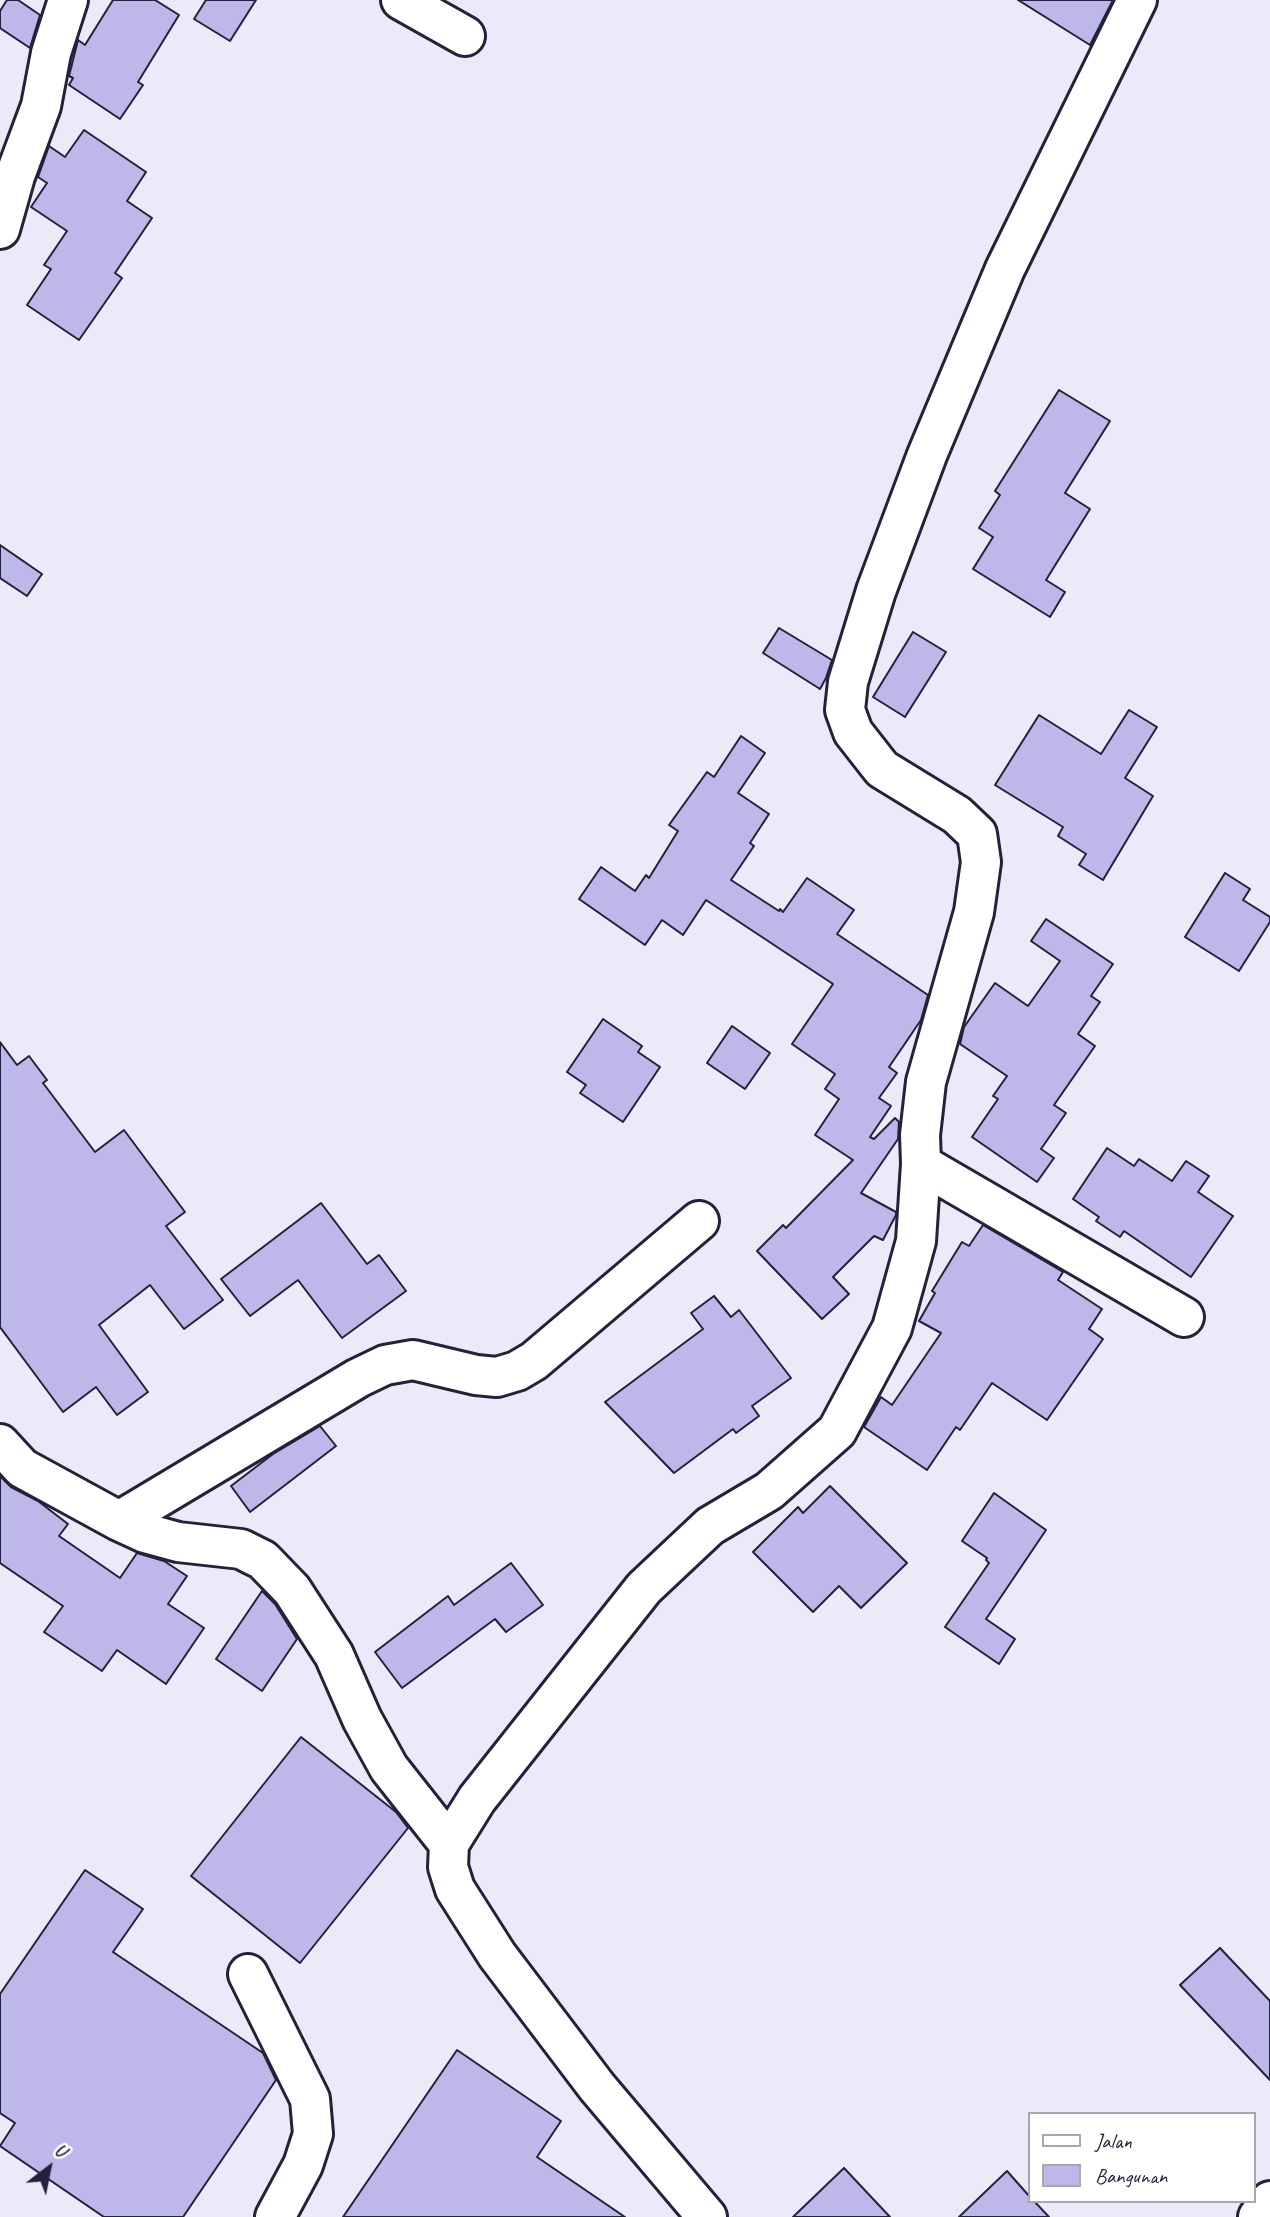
<!DOCTYPE html>
<html>
<head>
<meta charset="utf-8">
<style>
  body { margin:0 }
  #map { position:relative; width:1270px; height:2217px; overflow:hidden; background:#ece9f8; font-family:Caveat,sans-serif }
  canvas { display:block }
  .legend { position:absolute; left:1028px; top:2112px; width:228px; height:91px; box-sizing:border-box; background:#fff; border:2px solid #a7a7b1; margin:0; padding:9px 12px; list-style:none; font-size:21px; color:#22223b }
  .legend li { display:flex; align-items:center; gap:14px; height:35px }
  .legend b { width:35px; border:2px solid #a7a7b1 }
  .north { position:absolute; left:14px; top:2133px; width:70px; height:70px; -webkit-text-stroke:5px #fff; paint-order:stroke; rotate:32deg; font-size:19px; font-weight:700; line-height:28px; text-align:center; color:#22223b }
  .north::after { content:''; display:block; margin:auto; width:24px; height:32px; background:#22223b; clip-path:polygon(50% 0,100% 100%,50% 72%,0 100%) }
</style>
</head>
<body>
<div id="map">
<canvas width="1270" height="2217"></canvas>
<ul class="legend">
<li><b style="height:9px;background:#fff"></b>Jalan</li>
<li><b style="height:19px;background:#beb7e9"></b>Bangunan</li>
</ul>
<div class="north">U</div>
</div>
<script>
const c = document.querySelector('canvas').getContext('2d');
c.lineJoin = 'round';
function fill(path, color) {
  c.fillStyle = color;
  c.fill(path, 'evenodd');
}
function poly(rows) {
  const path = new Path2D();
  for (const r of rows) {
    path.moveTo(r[0], r[1]);
    for (let i = 2; i < r.length; i += 2) path.lineTo(r[i], r[i + 1]);
  }
  return path;
}
function trace(path, color, width, dash) {
  c.strokeStyle = color;
  c.lineWidth = width;
  c.lineCap = dash ? 'butt' : 'round';
  c.setLineDash(dash || []);
  c.stroke(path);
}
const building = poly([
  [7,0,18,0,40,15,30,48,0,28,0,11,7,0],
  [113,0,155,0,179,15,138,82,143,85,120,119,69,85,73,78,69,76,78,40,85,45,113,0],
  [206,0,256,0,230,41,194,19,206,0],
  [1018,0,1113,0,1090,45,1018,0],
  [84,130,146,172,127,201,152,218,115,273,122,278,79,340,27,305,51,269,44,265,67,231,31,207,47,183,38,177,49,146,65,157,84,130],
  [1059,390,1110,421,1065,493,1090,509,1046,580,1065,592,1050,617,973,569,993,537,979,528,1000,495,995,491,1059,390],
  [0,545,42,574,27,596,0,578,0,545],
  [779,628,832,660,826,678,820,689,763,653,779,628],
  [913,632,946,652,905,717,873,697,913,632],
  [1129,710,1157,727,1125,778,1153,796,1103,880,1079,865,1086,854,1058,836,1063,827,995,785,1039,715,1101,754,1129,710],
  [741,736,765,753,738,793,769,814,750,843,754,846,731,880,779,911,780,909,783,912,807,878,854,910,837,934,928,995,921,1020,889,1067,897,1073,879,1098,891,1106,870,1137,874,1139,895,1118,899,1122,898,1139,861,1193,896,1212,896,1215,883,1240,874,1236,833,1277,849,1294,822,1319,757,1251,783,1225,786,1228,853,1160,815,1135,839,1099,825,1089,835,1074,792,1044,833,984,706,900,683,935,662,920,645,945,579,899,601,867,635,891,646,875,649,878,678,831,669,825,707,772,714,777,741,736],
  [1225,873,1250,889,1243,900,1270,917,1270,922,1239,971,1185,937,1225,873],
  [1046,919,1113,964,1091,996,1100,1002,1078,1034,1095,1046,1054,1105,1066,1113,1041,1149,1054,1158,1037,1182,972,1137,998,1099,993,1096,1007,1076,960,1044,964,1027,995,983,1028,1006,1060,961,1031,941,1046,919],
  [603,1019,642,1046,638,1052,660,1067,623,1122,580,1093,586,1085,567,1072,603,1019],
  [732,1026,770,1053,745,1089,707,1063,732,1026],
  [0,1042,17,1065,29,1056,47,1080,43,1083,95,1152,124,1130,185,1212,166,1226,223,1300,184,1329,150,1285,99,1325,148,1392,117,1415,96,1387,63,1412,0,1327,0,1042],
  [1107,1148,1134,1166,1139,1159,1172,1181,1186,1161,1209,1176,1198,1192,1233,1216,1191,1277,1124,1231,1120,1237,1096,1221,1099,1217,1073,1199,1107,1148],
  [321,1203,367,1264,379,1255,406,1291,342,1338,298,1280,250,1316,221,1279,321,1203],
  [983,1225,1063,1272,1058,1280,1102,1309,1089,1329,1103,1339,1047,1420,992,1383,960,1430,956,1427,927,1470,864,1427,881,1397,892,1405,941,1333,919,1321,935,1293,932,1291,962,1242,969,1246,983,1225],
  [714,1296,731,1317,739,1310,791,1378,752,1406,759,1416,736,1433,733,1429,674,1473,605,1402,703,1329,691,1313,714,1296],
  [320,1426,336,1446,250,1512,231,1486,273,1454,320,1426],
  [0,1476,11,1487,38,1501,68,1524,59,1536,120,1578,137,1553,164,1561,187,1576,168,1604,204,1628,166,1684,117,1650,102,1671,44,1632,63,1606,0,1563,0,1476],
  [830,1486,907,1563,861,1608,839,1586,813,1612,753,1552,798,1507,803,1513,830,1486],
  [994,1493,1046,1530,986,1619,1015,1639,999,1664,945,1627,989,1563,986,1560,987,1558,962,1541,994,1493],
  [511,1563,543,1605,506,1632,495,1619,402,1688,375,1652,448,1596,454,1605,511,1563],
  [262,1591,275,1604,297,1639,262,1691,216,1659,262,1591],
  [301,1737,396,1812,408,1828,300,1963,191,1876,301,1737],
  [85,1870,143,1909,113,1952,263,2053,276,2080,183,2217,104,2217,0,2146,15,2123,0,2113,0,1994,85,1870],
  [1220,1948,1270,2001,1270,2080,1180,1985,1220,1948],
  [457,2050,561,2121,537,2157,625,2217,343,2217,457,2050],
  [844,2168,890,2217,793,2217,844,2168],
  [1007,2171,1030,2197,1030,2201,1034,2201,1049,2217,959,2217,1007,2171]
]);
fill(building, '#beb7e9');
trace(building, '#22223b', 2);
const minor = poly([
  [401,0,465,36],
  [0,229,15,176,41,106,51,53,68,0],
  [921,1164,1184,1317],
  [0,1444,22,1468,119,1521,145,1533,178,1542,241,1549,263,1560,292,1590,334,1655,362,1719,389,1768,449,1844],
  [119,1521,358,1378,385,1365,413,1360,476,1375,497,1377,517,1371,534,1361,699,1221],
  [248,1974,310,2099,313,2134,303,2165,275,2217],
  [707,2217,597,2087,497,1955,455,1889,448,1867,449,1844,477,1799,644,1588,710,1526,769,1491,837,1431,892,1328,916,1241,921,1164,920,1135,926,1082,974,912,981,862,977,834,957,815,882,769,853,732,845,710,848,682,876,591,927,455,1005,269,1137,0],
  [1258,2217,1270,2201]
]);
trace(minor, '#22223b', 44);
trace(minor, '#fff', 38);
</script>
</body>
</html>
